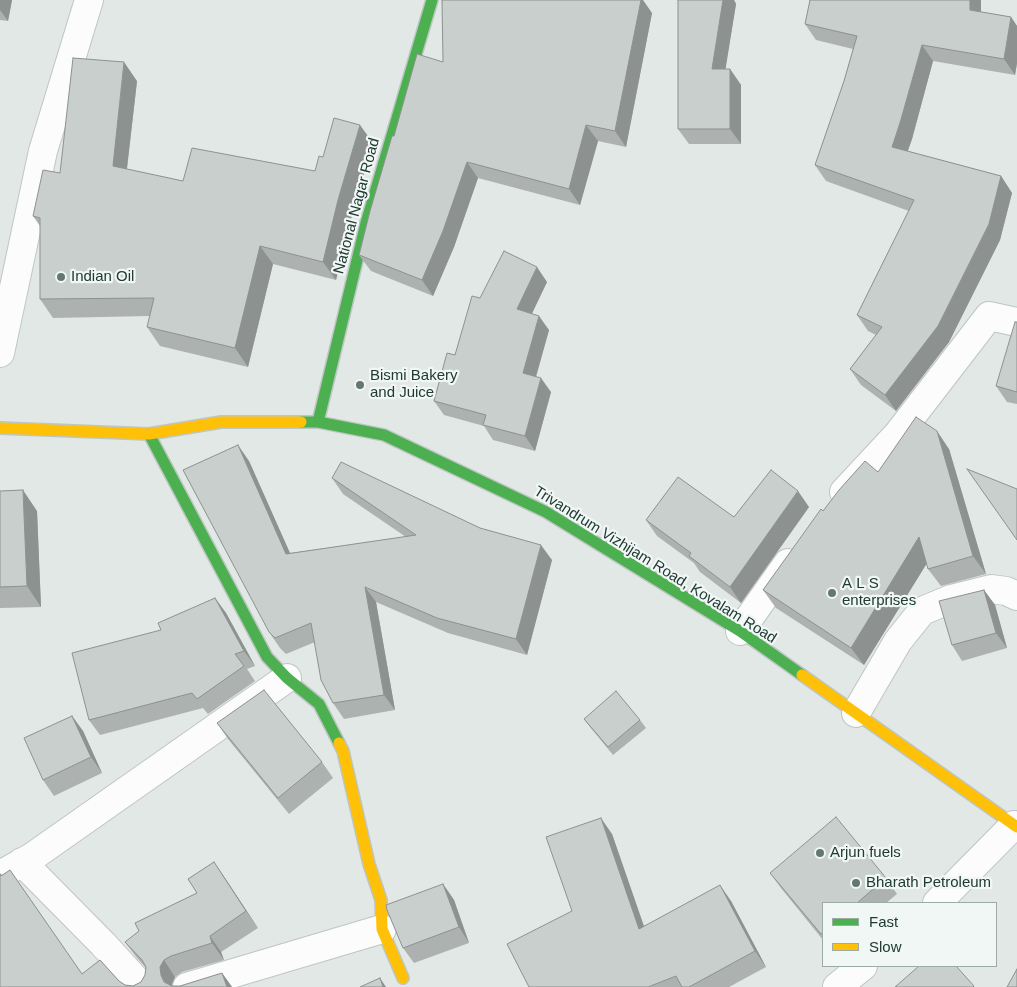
<!DOCTYPE html>
<html>
<head>
<meta charset="utf-8">
<style>
  body { margin:0 }
  #map { position:relative; width:1017px; height:987px; overflow:hidden; background:#e2e8e5; font-family:Helvetica,sans-serif }
  canvas { display:block }
  .legend { position:absolute; left:822px; top:902px; width:175px; height:65px; box-sizing:border-box; background:#f0f7f4; border:1px solid #9daba7; margin:0; padding:6px 9px; list-style:none; font-size:15px; color:#213a34 }
  .legend li { display:flex; align-items:center; gap:10px; height:25px }
  .legend b { width:25px; border:1px solid #9daba7 }
</style>
</head>
<body>
<div id="map">
<canvas width="1017" height="987"></canvas>
<ul class="legend">
<li><b style="height:6px;background:#4caf50"></b>Fast</li>
<li><b style="height:6px;background:#ffc107"></b>Slow</li>
</ul>
</div>
<script>
const c = document.querySelector('canvas').getContext('2d');
c.lineJoin = 'round';
function poly(rows) {
  const path = new Path2D();
  for (const r of rows) {
    path.moveTo(r[0], r[1]);
    for (let i = 2; i < r.length; i += 2) path.lineTo(r[i], r[i + 1]);
  }
  return path;
}
function trace(path, color, width, dash) {
  c.strokeStyle = color;
  c.lineWidth = width;
  c.lineCap = dash ? 'butt' : 'round';
  c.setLineDash(dash || []);
  c.stroke(path);
}
function fill(path, color) {
  c.fillStyle = color;
  c.fill(path, 'evenodd');
}
function write(font, color, halo, rows, align = 'center') {
  c.font = font + ' Helvetica,sans-serif';
  c.lineWidth = 4.5;
  c.setLineDash([]);
  c.textBaseline = 'middle';
  c.strokeStyle = halo;
  c.fillStyle = color;
  for (const [text, x, y, turn = 0] of rows) {
    c.save();
    c.translate(x, y);
    c.rotate((+turn || 0) * Math.PI / 180);
    c.textAlign = isNaN(turn) ? turn : align;
    if (halo) c.strokeText(text, 0, 0);
    c.fillText(text, 0, 0);
    c.restore();
  }
}
const street = poly([
  [0,353,43,151,89,0],
  [844,492,898,434,989,316,1017,322],
  [740,631,788,563],
  [856,713,898,641,922,611,951,599,991,589,1006,591,1017,596],
  [22,862,103,944,142,987],
  [0,875,32,857,287,678],
  [937,903,1014,825],
  [187,987,382,929],
  [837,987,863,966]
]);
const fast = poly([
  [301,422,318,422,384,435,546,512,740,631,802,675],
  [318,422,366,223,432,0],
  [149,434,267,657,287,678,319,704,339,743]
]);
const slow = poly([
  [0,428,149,434,221,422,301,422],
  [802,675,1017,827],
  [339,743,343,751,369,864,381,900,382,929,403,978]
]);
trace(street, '#bfc5c2', 30);
trace(fast, '#bec6c3', 14);
trace(slow, '#bec6c3', 14);
trace(street, '#fbfcfb', 28);
trace(fast, '#4caf50', 11);
trace(slow, '#ffc107', 11);
fill(poly([
  [0,0,12,0,8,21,0,20],
  [678,0,734,0,736,4,725,69,730,69,741,85,741,144,689,144,678,129],
  [810,0,981,0,981,12,1011,17,1017,26,1017,63,1015,75,933,61,912,139,908,151,1001,176,1012,193,1000,240,949,342,896,411,861,385,850,369,876,335,868,331,857,315,909,211,826,181,815,165,844,81,853,49,816,40,805,24],
  [652,13,626,147,598,141,580,205,478,178,454,247,433,296,371,271,359,255,394,136,443,62],
  [137,81,127,169,183,181,315,171,323,157,373,143,351,219,336,280,273,264,248,367,160,346,147,327,150,316,53,318,40,299,40,226,33,216],
  [547,282,532,313,549,330,536,377,551,392,535,451,493,440,484,426,444,415,434,401,480,298],
  [1017,322,1017,404,1007,402,996,386],
  [949,449,986,574,941,586,928,569,927,563,864,665,776,608,763,590,823,511,878,472],
  [249,461,290,553,406,537,343,494,332,478,480,528,552,560,527,655,448,633,376,602,395,710,344,719,333,703,315,642,286,654,280,648,269,632],
  [0,491,37,511,41,607,0,608],
  [809,507,741,603,700,572,694,563,657,536,646,520,734,517],
  [984,590,995,605,1007,648,962,661,952,645],
  [215,598,226,613,255,666,247,669,255,681,208,714,203,708,100,735,89,720,161,630],
  [72,716,83,731,102,773,54,796,43,780],
  [584,719,640,720,646,728,613,755,590,727],
  [217,723,322,762,333,778,289,814,228,739],
  [612,834,644,926,731,901,766,967,729,987,529,987,572,911],
  [214,862,258,928,221,952,224,960,182,972,175,977,172,984,172,986,180,986,222,973,232,987,0,987,0,873,2,875,10,870,82,974,100,960,119,981,125,985,133,986,141,982,145,975,146,968,137,958,125,942,139,931,135,923,197,893,188,879],
  [770,873,886,878,897,894,886,903,823,903,823,940,781,888],
  [443,884,454,900,469,943,414,963,403,948]
]), '#adb2b0');
fill(poly([
  [0,0,12,0,8,21,0,10],
  [641,0,643,0,652,13,626,147,615,131],
  [723,0,734,0,736,4,723,85,712,69],
  [970,0,981,0,981,26,970,10],
  [1011,17,1017,26,1017,63,1015,75,1004,59],
  [922,45,933,61,912,139,903,163,892,147],
  [124,62,137,81,125,185,113,166],
  [730,69,741,85,741,144,730,129],
  [360,125,373,143,351,219,336,280,323,262,338,200],
  [586,125,598,141,580,205,569,189],
  [467,162,478,178,454,247,433,296,422,280],
  [1001,176,1012,193,1000,240,949,342,896,411,885,395],
  [260,246,273,264,248,367,235,348],
  [537,267,547,282,527,324,517,309],
  [539,316,549,330,533,387,523,373],
  [541,378,551,392,535,451,525,436],
  [937,431,949,449,986,574,973,556],
  [238,445,249,461,297,569,286,554],
  [23,490,37,511,41,607,27,586],
  [798,491,809,507,741,603,730,587],
  [919,537,932,555,864,665,851,648],
  [541,545,552,560,527,655,516,639],
  [365,587,376,602,395,710,384,695],
  [984,590,995,605,1007,648,996,633],
  [215,598,226,613,255,666,244,651],
  [72,716,83,731,102,773,91,757],
  [601,818,612,834,650,944,639,929],
  [214,862,225,878,258,928,246,911],
  [443,884,454,900,469,943,459,927],
  [720,885,731,901,766,967,755,951],
  [210,936,221,952,224,960,212,943],
  [164,960,175,977,172,984,172,987,168,987,161,975,160,967],
  [222,973,232,987,227,987],
  [380,978,386,987,383,987]
]), '#8d9190');
const building = poly([
  [442,0,641,0,615,131,586,125,569,189,467,162,443,231,422,280,359,255,370,211,392,136,394,136,417,54,443,62,442,0],
  [678,0,723,0,712,69,730,69,730,129,678,129,678,0],
  [810,0,970,0,970,10,1011,17,1004,59,922,45,900,123,892,147,1001,176,989,224,938,326,885,395,850,369,882,327,857,315,914,200,815,165,844,81,857,36,805,24,810,0],
  [73,58,124,62,113,166,183,181,192,148,315,171,319,156,323,157,334,118,360,125,338,200,323,262,260,246,235,348,147,327,154,298,40,299,40,218,33,216,43,170,60,173,73,58],
  [504,251,537,267,517,309,539,316,523,373,541,378,525,436,483,425,486,415,434,401,447,353,455,355,472,296,480,298,504,251],
  [1015,322,1017,322,1017,392,996,386,1015,322],
  [916,417,937,431,973,556,928,569,919,537,851,648,763,590,821,509,823,511,839,490,865,461,878,472,916,417],
  [238,445,286,554,416,535,332,478,341,462,480,528,541,545,516,639,437,618,365,587,384,695,333,703,321,680,311,623,275,638,269,632,183,470,238,445],
  [967,469,1017,489,1017,540,967,469],
  [771,470,798,491,730,587,689,556,691,553,646,520,678,477,734,517,771,470],
  [23,490,27,586,0,587,0,491,23,490],
  [984,590,996,633,952,645,939,601,984,590],
  [215,598,244,651,235,654,244,666,197,699,192,693,89,720,72,653,161,630,158,623,215,598],
  [264,690,322,762,278,798,217,723,264,690],
  [616,691,640,720,608,747,584,719,616,691],
  [72,716,91,757,43,780,24,738,72,716],
  [836,817,886,878,857,903,823,903,823,932,821,934,770,873,836,817],
  [601,818,639,929,720,885,755,951,689,987,682,987,676,976,648,987,529,987,507,944,572,911,546,837,601,818],
  [214,862,246,911,210,936,212,943,171,956,164,960,160,967,161,975,164,982,172,986,180,986,222,973,227,987,0,987,0,874,1,876,10,870,82,974,100,960,119,981,125,985,133,986,141,982,145,975,146,967,142,960,125,942,139,931,135,923,197,893,188,879,214,862],
  [443,884,459,927,403,948,387,910,386,905,443,884],
  [919,966,956,966,974,986,973,987,895,987,919,966],
  [1017,969,1017,987,1007,987,1017,969],
  [380,978,383,987,360,987,380,978]
]);
fill(building, '#c9cfcd');
trace(building, '#8d9190', 1);
for (const [x, y, r, color] of [
  [61,277,5,"#657772"],
  [360,385,5,"#657772"],
  [832,593,5,"#657772"],
  [820,853,5,"#657772"],
  [856,883,5,"#657772"]
]) {
  const dot = new Path2D();
  dot.arc(x, y, r, 0, 2 * Math.PI);
  c.fillStyle = color;
  c.fill(dot);
  trace(dot, '#f0f7f4', 2);
}
write('15px', '#213a34', '#f0f7f4', [
  ["National Nagar Road",357,206,-75],
  ["Trivandrum Vizhijam Road, Kovalam Road",655,565,32]
]);
write('15px', '#213a34', '#f0f7f4', [
  ["Indian Oil",71,277],
  ["Bismi Bakery",370,376],
  ["and Juice",370,393],
  ["A L S",842,584],
  ["enterprises",842,601],
  ["Arjun fuels",830,853],
  ["Bharath Petroleum",866,883]
], 'left');
</script>
</body>
</html>
